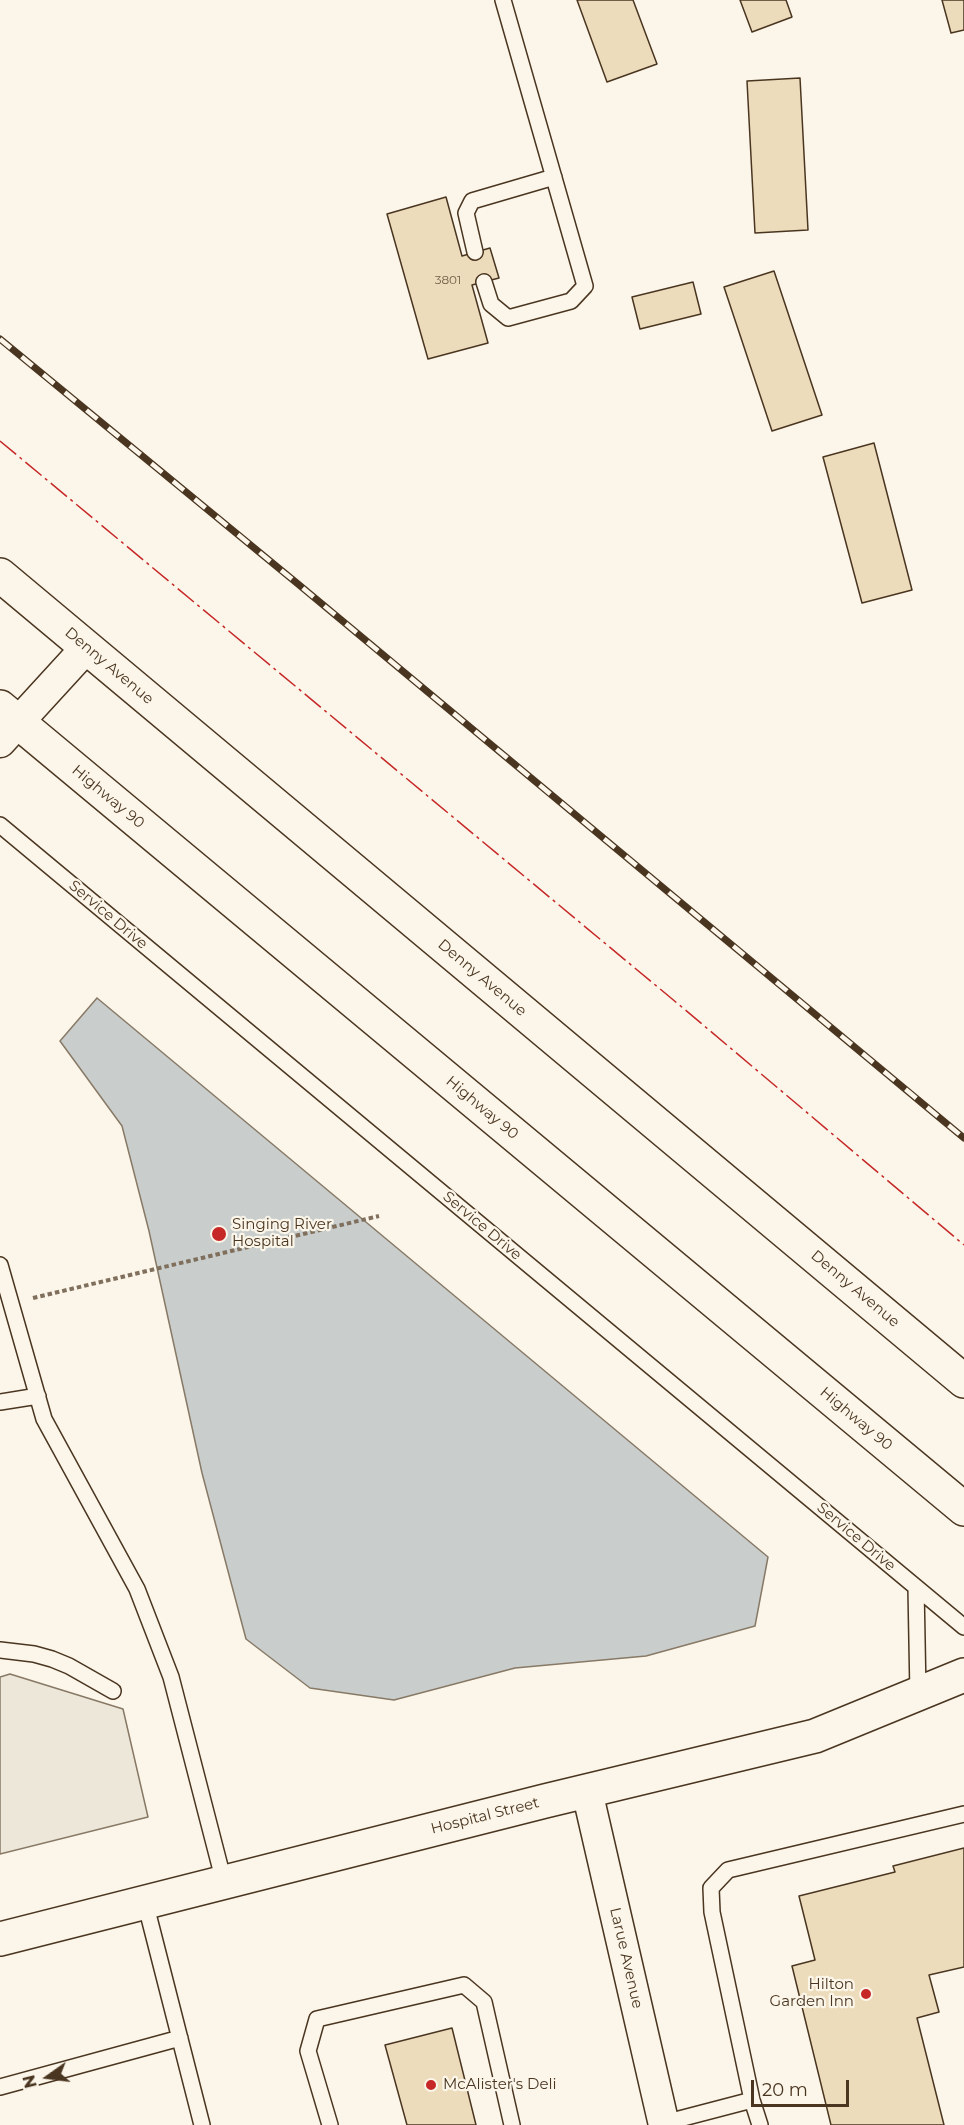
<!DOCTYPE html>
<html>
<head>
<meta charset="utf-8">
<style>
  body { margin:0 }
  #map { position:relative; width:964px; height:2125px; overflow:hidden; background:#fbf6e9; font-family:Montserrat,sans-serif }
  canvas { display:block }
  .north { position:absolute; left:18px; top:2047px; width:60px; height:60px; -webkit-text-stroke:4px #fbf6e9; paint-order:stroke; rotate:256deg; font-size:16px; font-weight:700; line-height:24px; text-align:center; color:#4a3520 }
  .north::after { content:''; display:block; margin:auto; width:21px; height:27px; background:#4a3520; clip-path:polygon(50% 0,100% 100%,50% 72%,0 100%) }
  .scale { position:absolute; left:751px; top:2080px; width:98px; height:27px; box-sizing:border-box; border:3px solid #4a3520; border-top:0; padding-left:8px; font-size:18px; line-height:21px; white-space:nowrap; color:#4a3520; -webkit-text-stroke:4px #fbf6e9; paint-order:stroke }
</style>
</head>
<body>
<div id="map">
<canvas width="964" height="2125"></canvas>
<div class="north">N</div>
<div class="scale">20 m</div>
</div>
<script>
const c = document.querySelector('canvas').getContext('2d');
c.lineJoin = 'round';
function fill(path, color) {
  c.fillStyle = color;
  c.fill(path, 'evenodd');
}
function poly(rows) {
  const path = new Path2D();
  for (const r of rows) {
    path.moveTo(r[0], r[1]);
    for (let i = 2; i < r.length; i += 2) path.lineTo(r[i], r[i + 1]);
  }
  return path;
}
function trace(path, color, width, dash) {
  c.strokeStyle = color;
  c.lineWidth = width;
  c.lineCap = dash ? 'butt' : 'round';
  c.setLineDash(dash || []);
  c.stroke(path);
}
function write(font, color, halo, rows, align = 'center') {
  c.font = font + ' Montserrat,sans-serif';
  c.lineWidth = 4.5;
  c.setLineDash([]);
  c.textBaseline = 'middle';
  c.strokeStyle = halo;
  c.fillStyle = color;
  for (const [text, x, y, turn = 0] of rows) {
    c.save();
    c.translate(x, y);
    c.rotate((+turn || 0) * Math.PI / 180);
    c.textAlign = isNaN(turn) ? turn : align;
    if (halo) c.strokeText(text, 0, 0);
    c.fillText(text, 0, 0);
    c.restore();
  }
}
const parking = poly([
  [10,1674,123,1709,148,1817,0,1854,0,1677,10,1674]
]);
fill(parking, '#ede7d9');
trace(parking, '#887966', 1.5);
const water = poly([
  [97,998,768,1557,755,1626,646,1656,515,1668,394,1700,310,1688,246,1639,202,1473,149,1231,122,1126,60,1041,97,998]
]);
fill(water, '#c9cecd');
trace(water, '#887966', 1.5);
const building = poly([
  [577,0,633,0,657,64,607,82,577,0],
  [740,0,786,0,792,17,752,32,740,0],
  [942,0,964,0,964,30,951,33,942,0],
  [800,78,808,230,755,233,747,81,800,78],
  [446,197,462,256,490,248,499,278,472,285,488,343,428,359,387,214,446,197],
  [774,271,822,415,772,431,724,287,774,271],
  [693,282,701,314,640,329,632,297,693,282],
  [874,443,912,590,862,603,823,457,874,443],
  [964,1848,964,1967,929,1975,939,2012,917,2018,944,2125,831,2125,792,1966,815,1960,799,1896,895,1872,893,1866,964,1848],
  [452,2028,476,2125,407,2125,385,2045,452,2028]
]);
fill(building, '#ecdcbc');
trace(building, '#4a3520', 1.5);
const lane = poly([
  [475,252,466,213,472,201,554,177],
  [484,282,491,304,508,318,571,301,585,286,503,0],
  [0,825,964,1627],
  [0,1265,44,1419,137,1589,171,1677,224,1882],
  [0,1402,38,1396],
  [916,1587,918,1694],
  [0,1650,34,1654,52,1659,69,1666,113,1691],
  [145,1902,202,2125],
  [0,2087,180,2038],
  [752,2100,760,2125],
  [664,2123,752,2100,712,1912,711,1888,728,1870,964,1814],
  [330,2125,308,2051,317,2019,464,1985,484,2002,512,2125]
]);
const street = poly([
  [0,742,87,647],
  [587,1791,664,2125]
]);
const secondary = poly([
  [0,1939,545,1801,815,1736,964,1675]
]);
const primary = poly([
  [0,575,964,1381],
  [0,707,964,1509]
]);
trace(lane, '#4a3520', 18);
trace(street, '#4a3520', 33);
trace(secondary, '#4a3520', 36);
trace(primary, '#4a3520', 36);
trace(poly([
  [33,1298,379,1216]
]), '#7f6f5c', 4, [4.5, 3]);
trace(lane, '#fbf6e9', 15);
trace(street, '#fbf6e9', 30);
trace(secondary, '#fbf6e9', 33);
trace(primary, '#fbf6e9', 33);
const rail = poly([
  [0,339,298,584,964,1138]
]);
trace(rail, '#4a3520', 7);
trace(rail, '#fbf6e9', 4.5, [14]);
trace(poly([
  [0,441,683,1008,964,1245]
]), '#c62828', 1.5, [21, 4.5, 3, 4.5]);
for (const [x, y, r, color] of [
  [219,1234,8,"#c62828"],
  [866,1994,6,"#c62828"],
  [431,2085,6,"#c62828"]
]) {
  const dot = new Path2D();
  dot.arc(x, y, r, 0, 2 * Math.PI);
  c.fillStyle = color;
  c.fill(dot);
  trace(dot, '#fbf6e9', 2);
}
write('12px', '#725f47', null, [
  ["3801",448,280]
]);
write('15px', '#4a3520', '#fbf6e9', [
  ["Denny Avenue",109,666,40],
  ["Highway 90",108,797,40],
  ["Service Drive",108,915,40],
  ["Denny Avenue",482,978,40],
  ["Highway 90",482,1108,40],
  ["Service Drive",482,1226,40],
  ["Denny Avenue",855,1289,40],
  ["Highway 90",856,1419,40],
  ["Service Drive",856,1537,40],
  ["Hospital Street",485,1816,-14],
  ["Larue Avenue",626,1958,77]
]);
write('15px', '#4a3520', '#fbf6e9', [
  ["Singing River",232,1225],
  ["Hospital",232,1242],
  ["Hilton",854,1985,"right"],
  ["Garden Inn",854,2002,"right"],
  ["McAlister's Deli",443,2085]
], 'left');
</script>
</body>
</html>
